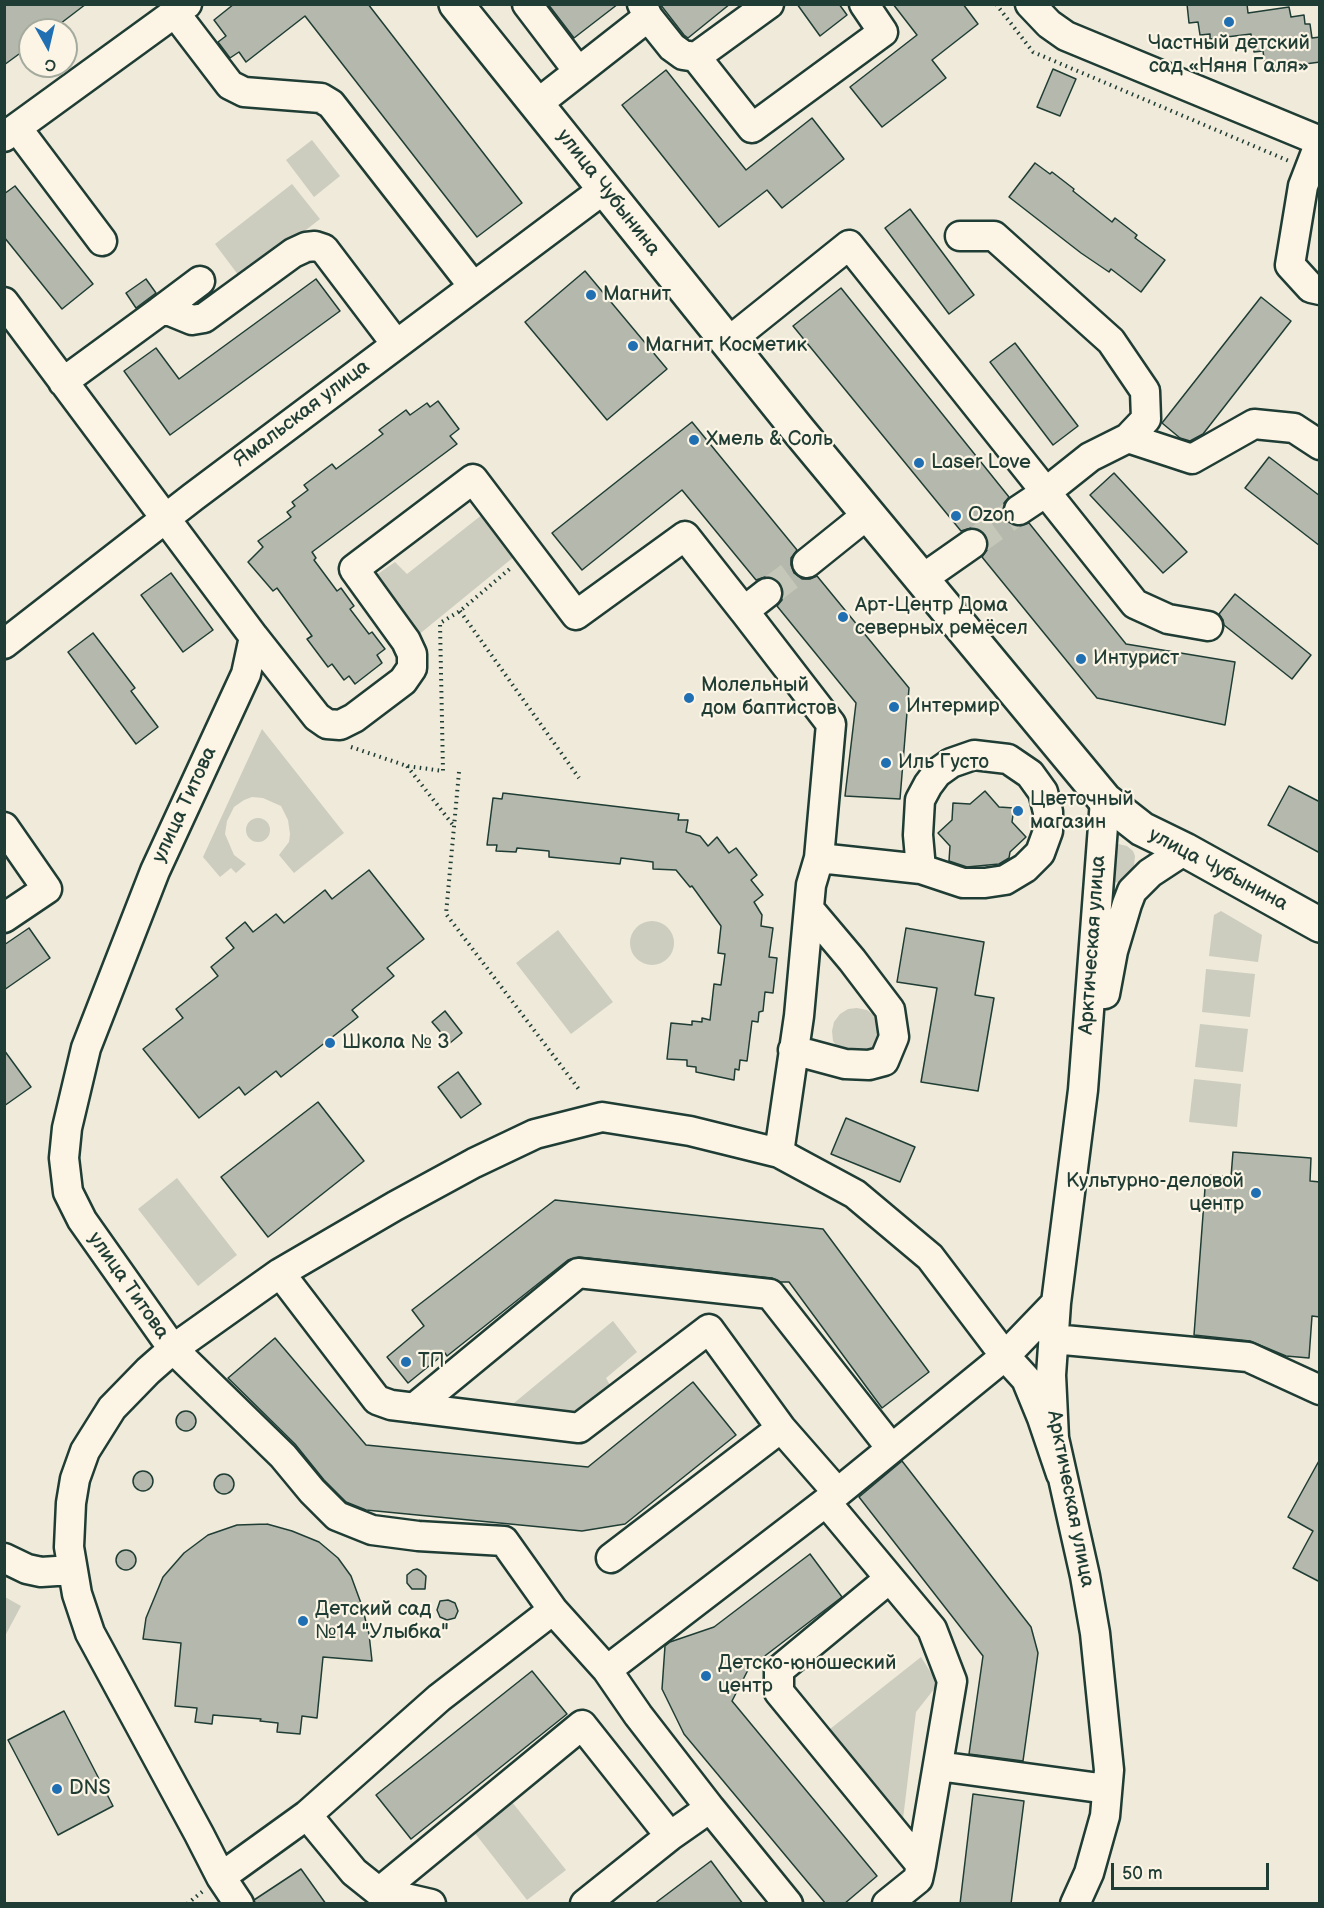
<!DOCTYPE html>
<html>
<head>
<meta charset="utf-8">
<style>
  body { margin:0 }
  #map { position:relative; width:1324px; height:1908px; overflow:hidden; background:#efeada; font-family:"Balsamiq Sans",sans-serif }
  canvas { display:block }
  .frame { position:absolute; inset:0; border:6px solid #1f3d34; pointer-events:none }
  .north { position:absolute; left:18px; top:18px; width:60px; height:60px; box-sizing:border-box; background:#fcf5e5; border:2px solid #a4ab9e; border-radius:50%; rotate:172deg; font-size:16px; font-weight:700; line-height:24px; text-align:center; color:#1f3d34 }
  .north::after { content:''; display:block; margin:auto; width:21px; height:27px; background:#1f6fb2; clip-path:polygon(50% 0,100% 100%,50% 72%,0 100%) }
  .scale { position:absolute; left:1111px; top:1863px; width:158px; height:27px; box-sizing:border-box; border:3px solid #1f3d34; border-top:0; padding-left:8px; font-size:18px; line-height:21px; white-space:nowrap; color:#1f3d34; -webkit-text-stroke:4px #fcf5e5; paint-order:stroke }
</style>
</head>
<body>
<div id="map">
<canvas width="1324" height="1908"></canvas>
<div class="frame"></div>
<div class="north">С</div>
<div class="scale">50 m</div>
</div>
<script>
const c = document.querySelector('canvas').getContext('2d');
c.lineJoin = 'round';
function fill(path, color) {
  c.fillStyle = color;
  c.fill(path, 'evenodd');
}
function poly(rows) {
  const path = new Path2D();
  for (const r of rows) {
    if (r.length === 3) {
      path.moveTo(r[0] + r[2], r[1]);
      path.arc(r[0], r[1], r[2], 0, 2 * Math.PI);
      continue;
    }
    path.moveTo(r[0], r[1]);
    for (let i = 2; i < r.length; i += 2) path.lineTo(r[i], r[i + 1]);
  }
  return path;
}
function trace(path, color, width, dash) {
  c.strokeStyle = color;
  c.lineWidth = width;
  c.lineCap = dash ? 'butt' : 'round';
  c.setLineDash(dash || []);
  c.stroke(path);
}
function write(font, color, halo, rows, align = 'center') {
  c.font = font + ' "Balsamiq Sans",sans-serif';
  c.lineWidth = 4.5;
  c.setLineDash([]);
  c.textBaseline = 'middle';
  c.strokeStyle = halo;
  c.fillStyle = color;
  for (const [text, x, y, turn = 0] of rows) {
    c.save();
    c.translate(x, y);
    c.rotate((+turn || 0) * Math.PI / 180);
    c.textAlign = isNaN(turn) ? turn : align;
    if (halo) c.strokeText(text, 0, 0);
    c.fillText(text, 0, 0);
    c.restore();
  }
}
fill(poly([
  [312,140,340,176,314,197,286,160],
  [292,184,320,219,242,280,215,244],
  [483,514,515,556,417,636,375,576,395,562,407,574],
  [262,729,344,833,294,873,279,855,289,842,290,834,288,820,281,806,263,798,252,797,244,800,234,807,227,821,225,834,234,855,246,864,236,873,231,868,220,877,203,857],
  [258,830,12],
  [1118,844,1127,846,1133,851,1135,856,1134,866,1120,883,1105,880,1114,846],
  [1221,911,1262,935,1258,962,1209,956,1214,915],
  [652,943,22],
  [558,930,613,1002,571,1034,516,963],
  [1206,969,1255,974,1250,1017,1202,1012],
  [857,1008,867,1010,875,1016,880,1024,881,1033,873,1051,865,1056,838,1049,833,1041,832,1031,834,1022,840,1014,848,1009],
  [1200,1024,1248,1029,1243,1072,1195,1067],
  [1194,1079,1241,1084,1237,1127,1189,1122],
  [177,1178,237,1255,198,1286,138,1209],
  [613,1321,637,1352,606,1378,612,1389,571,1422,502,1413],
  [5,1597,21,1606,5,1636],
  [921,1657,938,1684,916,1712,902,1827,825,1733],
  [512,1802,566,1870,527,1900,474,1832]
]), '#cccdbf');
const building = poly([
  [4,4,86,4,52,30,30,30,30,46,4,65,4,4],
  [234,4,368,4,522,203,477,237,305,16,246,62,239,52,230,58,218,42,226,36,214,20,234,4],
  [548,4,618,4,574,38,548,4],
  [660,4,730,4,688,38,684,35,660,4],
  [797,4,839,4,847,15,820,36,797,4],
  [893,4,963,4,978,24,932,60,946,78,882,127,850,87,917,35,893,4],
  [1187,4,1247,4,1248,13,1289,7,1291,17,1304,15,1305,24,1310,24,1312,38,1320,37,1320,62,1275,68,1275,65,1265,66,1263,51,1254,52,1251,34,1210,39,1210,34,1200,35,1198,22,1189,23,1187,4],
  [1053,69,1076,79,1060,116,1037,107,1053,69],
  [666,70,746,170,812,118,844,159,782,208,767,190,719,227,622,105,666,70],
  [1035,163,1050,174,1052,172,1074,189,1073,191,1112,222,1115,218,1137,235,1135,238,1165,260,1141,292,1111,269,1109,272,1081,253,1009,197,1035,163],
  [15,186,93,284,62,309,4,237,4,194,15,186],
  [910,209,974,295,949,314,885,228,910,209],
  [585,271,667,369,607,420,525,322,585,271],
  [146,279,156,293,136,308,126,293,146,279],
  [316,279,340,311,170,435,124,371,156,348,179,379,316,279],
  [841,288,1009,497,1004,503,1003,510,1006,520,1012,525,1019,526,1029,523,1126,644,1235,662,1225,725,1097,698,982,557,987,550,988,543,985,534,978,529,971,528,961,531,793,326,841,288],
  [1261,297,1291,321,1203,434,1190,441,1180,438,1162,423,1261,297],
  [1015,343,1078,426,1053,445,990,362,1015,343],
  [438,401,459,429,450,436,457,444,312,552,316,558,314,560,337,591,341,588,354,606,350,609,369,634,372,632,385,649,377,655,382,663,355,684,349,676,344,680,332,664,328,667,307,639,312,636,277,588,273,591,248,562,263,547,258,541,291,517,287,512,295,506,292,502,308,490,304,485,332,464,336,469,367,446,383,434,379,430,406,410,410,415,427,403,430,407,438,401],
  [692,422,797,550,791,558,791,565,794,573,802,579,810,579,817,576,909,688,900,799,845,796,856,703,777,606,782,600,783,591,780,582,774,578,765,577,756,580,682,490,582,570,552,533,692,422],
  [1269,457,1320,496,1320,546,1245,488,1269,457],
  [1114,473,1187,552,1163,573,1090,495,1114,473],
  [171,573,213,630,183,652,141,595,171,573],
  [1235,594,1311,655,1292,679,1224,625,1223,620,1219,614,1235,594],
  [93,633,135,688,131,691,158,727,136,744,68,652,93,633],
  [1289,786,1320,802,1320,853,1268,825,1289,786],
  [985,791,999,807,1014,808,1012,822,1026,837,1010,852,1009,858,999,864,967,867,949,861,950,846,938,833,952,820,953,803,970,804,985,791],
  [503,793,679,814,678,820,688,820,686,832,700,836,708,846,717,837,729,853,736,848,757,875,751,880,763,895,754,902,762,915,761,926,773,928,769,957,777,958,773,993,765,992,763,1011,759,1012,758,1022,752,1021,747,1061,740,1060,739,1070,735,1069,734,1080,696,1072,696,1067,687,1066,687,1060,667,1059,671,1023,692,1025,692,1021,702,1022,702,1018,710,1020,714,984,721,985,725,954,718,953,721,926,692,886,690,887,676,870,653,869,653,862,621,858,620,864,549,857,549,851,517,848,516,852,496,851,497,845,487,845,493,798,502,799,503,793],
  [369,870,424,939,387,968,394,976,352,1010,358,1017,281,1077,276,1071,245,1095,239,1087,199,1118,143,1049,183,1018,176,1009,218,976,211,967,234,948,226,938,245,922,253,932,276,914,284,923,325,890,332,899,369,870],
  [29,928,50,958,4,990,4,945,29,928],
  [906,928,984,942,975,995,994,998,978,1091,921,1082,937,988,897,982,906,928],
  [445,1011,462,1033,450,1043,432,1022,445,1011],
  [4,1050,31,1087,4,1106,4,1050],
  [458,1072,481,1104,461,1118,438,1087,458,1072],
  [318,1102,364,1161,268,1237,221,1177,318,1102],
  [846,1118,915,1147,900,1182,831,1154,846,1118],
  [1233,1152,1311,1158,1310,1181,1320,1182,1320,1317,1312,1316,1309,1358,1286,1356,1250,1341,1194,1335,1206,1175,1231,1177,1233,1152],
  [555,1200,823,1229,929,1372,882,1408,789,1282,780,1282,772,1278,579,1257,568,1260,447,1356,445,1353,408,1383,387,1357,424,1326,412,1310,555,1200],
  [275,1338,366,1445,588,1467,693,1382,736,1435,625,1524,582,1531,366,1510,346,1502,324,1480,295,1444,228,1378,275,1338],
  [186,1421,10],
  [1320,1459,1320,1582,1293,1568,1313,1531,1288,1517,1320,1459],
  [902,1461,1031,1627,1038,1653,1023,1761,969,1754,983,1656,859,1497,902,1461],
  [143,1481,10],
  [224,1484,10],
  [267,1524,292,1531,319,1542,338,1558,351,1576,362,1606,369,1634,372,1661,323,1657,317,1718,302,1716,300,1734,277,1732,278,1723,260,1721,261,1719,213,1715,212,1724,195,1722,197,1708,175,1706,181,1643,143,1639,146,1618,163,1577,184,1553,208,1535,237,1525,267,1524],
  [126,1560,10],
  [810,1554,842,1597,749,1668,732,1701,877,1876,844,1904,826,1904,684,1734,662,1689,665,1646,670,1642,714,1627,810,1554],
  [417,1569,421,1571,426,1576,425,1589,412,1589,407,1583,407,1575,413,1570,417,1569],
  [448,1600,455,1603,458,1611,455,1618,447,1620,440,1617,437,1610,440,1601,448,1600],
  [532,1671,567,1714,411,1839,376,1795,532,1671],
  [64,1711,113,1806,58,1835,8,1740,64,1711],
  [973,1794,1024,1801,1011,1904,960,1904,973,1794],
  [711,1861,743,1904,654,1904,711,1861],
  [301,1869,326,1904,255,1904,254,1900,301,1869]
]);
fill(building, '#b5b9ad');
trace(building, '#1f3d34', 1.5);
trace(poly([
  [972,544,1019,510],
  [767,593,807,563]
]), '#c5c7b9', 28, [28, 14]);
const minor = poly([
  [527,4,578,71],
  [642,4,648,17,672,47,683,55,696,57,752,128,883,32,864,4],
  [1030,4,1049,24,1066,36,1320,141],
  [175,13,230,85,244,92,321,98,331,104,473,286],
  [696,57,769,4],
  [537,104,648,17],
  [17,128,102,241],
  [4,137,187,4],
  [1320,142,1303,186,1290,265,1311,288,1320,290],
  [960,236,994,236,1111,341,1145,391,1146,419,1128,438],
  [4,302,254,637,317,717,327,724,340,725,354,718,403,681,412,668,412,654,406,641,354,569,473,479,576,615,685,536,744,611],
  [160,311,200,281],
  [728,342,849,245,1135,604,1168,619,1208,626],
  [63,382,160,311,170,311,192,320,204,318,293,253,306,247,315,246,324,249,396,344],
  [1019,510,1046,492,1090,457,1128,438,1192,459,1254,424,1294,428,1320,445],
  [807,563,868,514],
  [922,579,972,544],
  [767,593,744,611,831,724,819,858,921,869,963,883,985,883,1005,880,1025,868,1040,853,1048,831,1048,812,1043,792,1030,774,1008,759,974,755,951,763,937,773,928,785,920,800,918,835,921,869],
  [254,637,246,674,155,871,86,1048,67,1128,64,1158,68,1192,82,1220,173,1349,283,1456,312,1491,337,1516,372,1530,418,1536,504,1541,553,1610],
  [4,644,193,497,604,189],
  [4,827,47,889,4,918],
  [1105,994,1113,951,1127,904,1132,891,1150,873,1185,850],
  [793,1050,845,1064,869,1065,884,1061,894,1037,890,1010,852,960,809,909],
  [779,1153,799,1016,811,885,819,858],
  [280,1273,377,1400,391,1405,579,1428,709,1329,781,1428,837,1492],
  [1053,1339,1248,1357,1320,1390],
  [414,1408,578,1273,770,1294,891,1448],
  [4,1558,27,1569,41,1572,72,1570],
  [611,1558,781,1428],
  [889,1579,779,1670,779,1692,921,1865,952,1681,932,1629,826,1502,1005,1356,1056,1303],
  [938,1766,1107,1789],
  [710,1808,638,1715,607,1670,826,1502],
  [307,1815,354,1872,379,1892,431,1904],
  [221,1877,307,1815,439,1698,553,1610,607,1670],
  [379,1892,582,1725,670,1836],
  [239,1904,221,1877,199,1834,90,1633,77,1594,69,1547,71,1503,75,1479,85,1451,112,1408,148,1371,173,1349,280,1273,395,1206,474,1163,535,1134,602,1117,690,1131,779,1153,855,1194,930,1257,1005,1356,1026,1379,1042,1418,1061,1474],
  [585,1904,670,1836,710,1808,788,1904],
  [887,1904,918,1879,921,1865],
  [1075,1904,1089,1873,1105,1816,1109,1770,1095,1633,1085,1576,1054,1438,1051,1375,1056,1303,1083,1090,1105,800]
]);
const major = poly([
  [456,4,799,431,1105,800,1142,829,1185,850,1320,925]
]);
trace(minor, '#1f3d34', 33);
trace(major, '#1f3d34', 38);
trace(poly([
  [996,4,1033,52,1289,161],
  [460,611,579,778],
  [351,747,407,766,443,771,440,623,460,611,512,567],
  [407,766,453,825],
  [459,772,446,914,581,1092],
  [187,1904,203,1891]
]), '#1f3d34', 4, [1.5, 4.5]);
trace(minor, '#fcf5e5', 28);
trace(major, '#fcf5e5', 33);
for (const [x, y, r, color] of [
  [1229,22,6,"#1f6fb2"],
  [591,295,6,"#1f6fb2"],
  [633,346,6,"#1f6fb2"],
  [694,440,6,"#1f6fb2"],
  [919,463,6,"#1f6fb2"],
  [956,516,6,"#1f6fb2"],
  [843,617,6,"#1f6fb2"],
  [1081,659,6,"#1f6fb2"],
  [689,698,6,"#1f6fb2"],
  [894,707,6,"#1f6fb2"],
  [886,763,6,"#1f6fb2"],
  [1018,811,6,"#1f6fb2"],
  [330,1043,6,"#1f6fb2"],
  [1256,1193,6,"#1f6fb2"],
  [406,1362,6,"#1f6fb2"],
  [303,1621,6,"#1f6fb2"],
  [706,1676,6,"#1f6fb2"],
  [57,1789,6,"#1f6fb2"]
]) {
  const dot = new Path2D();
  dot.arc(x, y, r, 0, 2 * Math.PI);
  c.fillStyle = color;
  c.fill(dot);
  trace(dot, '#fcf5e5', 2);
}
write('20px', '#1f3d34', '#fcf5e5', [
  ["Частный детский",1229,44,"center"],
  ["сад «Няня Галя»",1229,67,"center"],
  ["Магнит",603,295],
  ["Магнит Косметик",645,346],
  ["Хмель & Соль",706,440],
  ["Laser Love",931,463],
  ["Ozon",968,516],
  ["Арт-Центр Дома",855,606],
  ["северных ремёсел",855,629],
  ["Интурист",1093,659],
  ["Молельный",701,686],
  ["дом баптистов",701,709],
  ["Интермир",906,707],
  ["Иль Густо",898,763],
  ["Цветочный",1030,800],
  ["магазин",1030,823],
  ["Школа № 3",342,1043],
  ["Культурно-деловой",1244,1182,"right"],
  ["центр",1244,1205,"right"],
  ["ТП",418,1362],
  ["Детский сад",315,1610],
  ["№14 \"Улыбка\"",315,1633],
  ["Детско-юношеский",718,1664],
  ["центр",718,1687],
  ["DNS",69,1789]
], 'left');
write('20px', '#1f3d34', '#fcf5e5', [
  ["улица Чубынина",608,193,52],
  ["Ямальская улица",302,414,-37],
  ["улица Титова",185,805,-65],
  ["улица Чубынина",1218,870,28],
  ["Арктическая улица",1093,945,-86],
  ["улица Титова",128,1286,55],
  ["Арктическая улица",1070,1499,79]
]);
</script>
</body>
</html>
